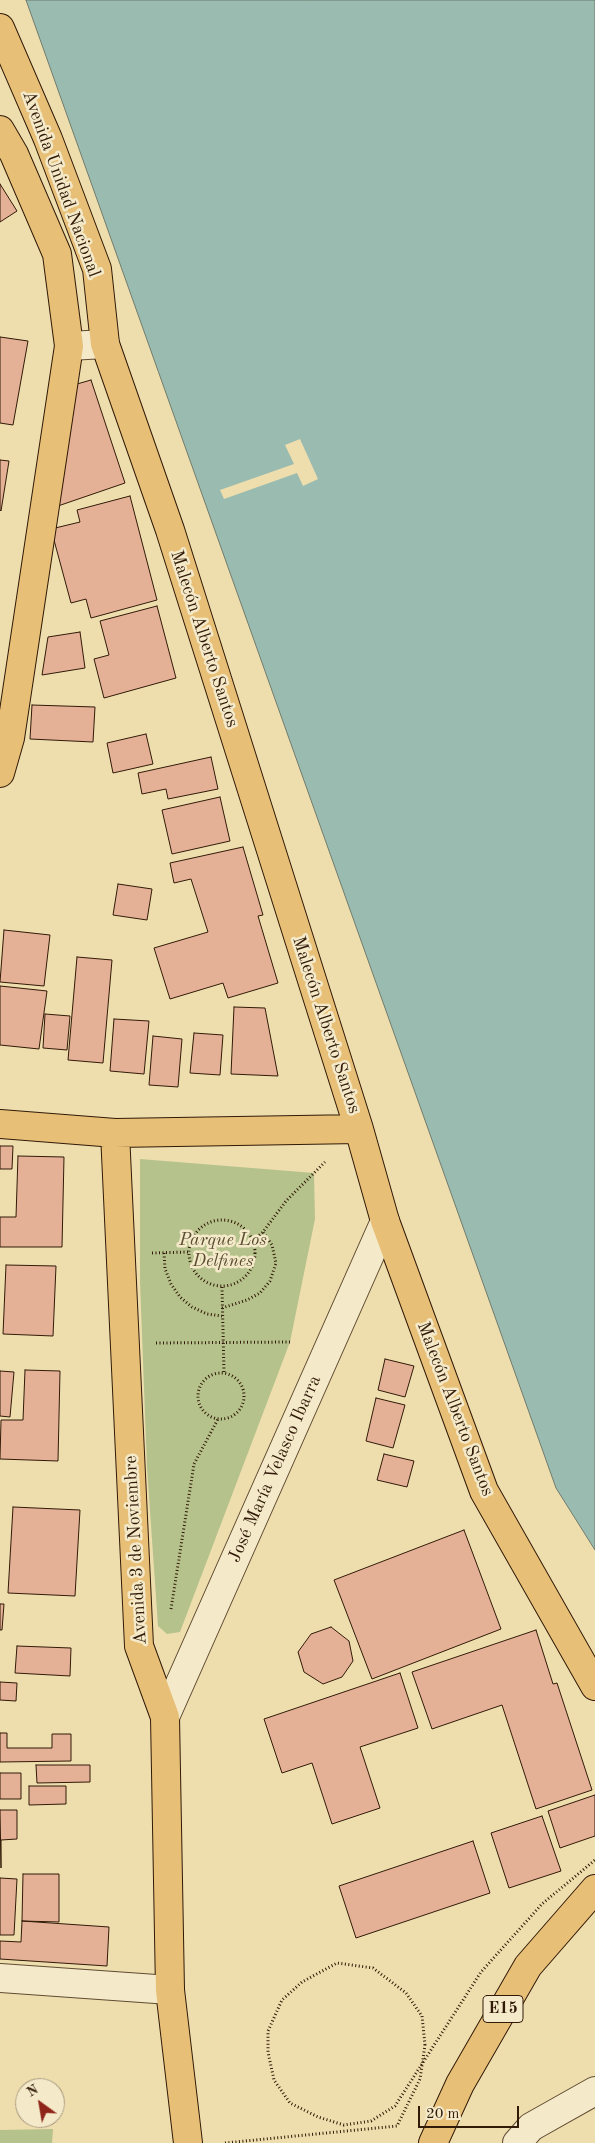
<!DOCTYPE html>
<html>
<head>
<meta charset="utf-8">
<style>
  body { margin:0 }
  #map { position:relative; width:595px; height:2143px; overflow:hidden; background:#eedeae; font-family:"Old Standard TT",serif }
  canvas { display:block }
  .north { position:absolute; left:15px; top:2078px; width:50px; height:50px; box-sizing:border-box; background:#f4eaca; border:1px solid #a6977c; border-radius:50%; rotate:328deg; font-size:14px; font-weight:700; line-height:20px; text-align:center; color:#311a07 }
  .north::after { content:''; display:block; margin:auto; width:18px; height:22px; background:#8f2418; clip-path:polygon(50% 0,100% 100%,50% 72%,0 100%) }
  .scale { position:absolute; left:418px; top:2106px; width:101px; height:22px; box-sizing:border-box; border:2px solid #311a07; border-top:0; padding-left:6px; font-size:15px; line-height:18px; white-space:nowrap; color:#311a07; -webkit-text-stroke:4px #f4eaca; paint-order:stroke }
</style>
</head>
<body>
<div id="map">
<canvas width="595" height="2143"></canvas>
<div class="north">N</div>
<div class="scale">20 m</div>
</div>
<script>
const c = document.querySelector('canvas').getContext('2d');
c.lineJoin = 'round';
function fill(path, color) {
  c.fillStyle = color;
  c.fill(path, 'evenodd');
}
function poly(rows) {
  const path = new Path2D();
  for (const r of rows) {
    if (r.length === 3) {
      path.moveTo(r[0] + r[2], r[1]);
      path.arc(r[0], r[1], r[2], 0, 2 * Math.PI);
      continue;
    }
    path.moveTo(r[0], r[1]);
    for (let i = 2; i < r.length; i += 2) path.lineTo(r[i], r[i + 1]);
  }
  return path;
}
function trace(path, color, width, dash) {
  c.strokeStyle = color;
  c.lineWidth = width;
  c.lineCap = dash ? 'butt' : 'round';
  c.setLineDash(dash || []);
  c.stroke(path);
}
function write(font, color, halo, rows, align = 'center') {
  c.font = font + ' "Old Standard TT",serif';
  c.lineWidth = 5;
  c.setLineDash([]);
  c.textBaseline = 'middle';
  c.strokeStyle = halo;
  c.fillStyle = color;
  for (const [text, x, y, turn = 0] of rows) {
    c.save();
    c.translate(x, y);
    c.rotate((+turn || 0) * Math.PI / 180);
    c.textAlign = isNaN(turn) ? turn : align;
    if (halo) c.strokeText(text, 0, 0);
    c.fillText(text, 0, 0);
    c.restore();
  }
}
fill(poly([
  [140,1159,314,1173,315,1219,290,1342,180,1632,167,1634,158,1626,147,1468,140,1282],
  [53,2129,52,2143,0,2143,0,2130]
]), '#b6c28c');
const water = poly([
  [26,0,595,0,595,1550,556,1488,26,0]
]);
fill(water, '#9abbb0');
trace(water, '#707b6c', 1);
fill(poly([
  [300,439,318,479,303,486,297,473,224,499,220,490,294,464,285,445]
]), '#eedeae');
const building = poly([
  [0,184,17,211,0,222,0,184],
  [0,337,28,341,13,425,0,423,0,337],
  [91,380,125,483,55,507,77,384,91,380],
  [0,460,9,461,1,511,0,510,0,460],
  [130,496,157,600,91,618,86,599,71,603,51,529,80,522,77,510,130,496],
  [157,606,176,678,104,698,94,659,109,655,100,621,157,606],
  [80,632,85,668,42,675,48,637,80,632],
  [32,705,95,707,93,742,30,739,32,705],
  [146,734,153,764,113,773,107,743,146,734],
  [211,757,218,789,168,799,166,789,142,794,138,773,211,757],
  [220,797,230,841,172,854,162,810,220,797],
  [243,847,263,915,258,916,278,983,228,998,223,983,170,999,154,948,208,932,191,879,174,883,170,863,243,847],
  [118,884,152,889,147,920,113,915,118,884],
  [4,930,50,935,44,986,0,982,4,930],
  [77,957,112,960,103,1063,68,1060,77,957],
  [0,986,47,991,39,1049,0,1045,0,986],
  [234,1007,265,1008,278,1076,231,1074,234,1007],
  [45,1014,70,1016,67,1050,43,1048,45,1014],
  [114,1019,149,1021,144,1074,110,1071,114,1019],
  [194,1033,223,1035,220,1075,190,1073,194,1033],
  [153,1036,182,1039,178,1087,149,1085,153,1036],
  [0,1146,13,1146,12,1169,0,1169,0,1146],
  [18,1156,64,1157,62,1247,0,1247,0,1217,16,1217,18,1156],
  [6,1265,56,1266,53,1336,3,1334,6,1265],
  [385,1359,414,1366,405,1397,378,1390,385,1359],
  [25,1370,60,1371,58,1461,0,1459,1,1420,23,1420,25,1370],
  [0,1371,14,1372,10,1417,0,1416,0,1371],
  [376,1398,405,1405,393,1448,366,1441,376,1398],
  [384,1454,414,1461,407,1487,377,1480,384,1454],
  [13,1507,80,1510,75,1596,8,1593,13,1507],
  [464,1530,501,1629,372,1679,334,1580,464,1530],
  [0,1604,4,1604,2,1630,0,1630,0,1604],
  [331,1627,349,1641,353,1661,342,1677,323,1684,304,1672,298,1652,311,1634,331,1627],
  [536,1630,553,1684,557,1683,592,1790,536,1809,502,1705,432,1729,412,1672,536,1630],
  [17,1646,71,1648,70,1676,15,1673,17,1646],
  [400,1673,418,1728,360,1747,380,1808,332,1824,312,1763,282,1773,264,1719,400,1673],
  [0,1682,17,1683,16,1701,0,1700,0,1682],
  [0,1733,7,1733,7,1748,52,1748,52,1734,71,1734,71,1761,0,1762,0,1733],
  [36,1765,90,1765,90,1782,37,1783,36,1765],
  [0,1773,21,1773,21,1799,0,1799,0,1773],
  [29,1786,66,1786,66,1804,29,1805,29,1786],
  [595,1795,595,1836,560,1848,548,1811,595,1795],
  [0,1810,17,1810,17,1839,1,1840,1,1868,0,1810],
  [542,1816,561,1871,509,1888,491,1833,542,1816],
  [473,1841,490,1893,356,1938,339,1886,473,1841],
  [23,1874,59,1874,59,1922,22,1921,23,1874],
  [0,1878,17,1879,14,1935,0,1935,0,1878],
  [22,1921,109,1927,107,1966,0,1959,0,1941,21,1942,22,1921]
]);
fill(building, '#e4b096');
trace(building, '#311a07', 1);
const minor = poly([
  [69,346,105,344],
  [165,1717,385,1221],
  [0,1978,170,1990],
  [517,2143,531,2127,595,2091]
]);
const major = poly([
  [0,28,48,139,97,269,105,344,170,530,359,1129,385,1221,484,1491,595,1686],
  [0,130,14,154,57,254,69,346,10,738,0,773],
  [0,1124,115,1133,359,1129],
  [115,1133,139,1646,165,1717,170,1990,188,2143]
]);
const highway = poly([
  [433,2143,460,2084,528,1966,595,1889]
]);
trace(minor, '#604b31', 30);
trace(major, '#311a07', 30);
trace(highway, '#311a07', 30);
trace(poly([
  [222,1253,33],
  [254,1240,263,1232,286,1201,325,1162],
  [152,1253,188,1252],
  [164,1253,165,1269,171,1284,180,1297,192,1307,207,1314,222,1316],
  [222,1287,224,1373],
  [222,1308,247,1300,260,1293,270,1281,276,1263,272,1245,263,1232],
  [156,1343,290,1342],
  [221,1396,23],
  [171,1609,194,1464,218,1419],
  [225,2143,397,2126,420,2079,425,2045]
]), '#311a07', 3, [1, 2.5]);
trace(minor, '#f4eaca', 28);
trace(major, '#e7bf77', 28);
trace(highway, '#e7bf77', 28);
trace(poly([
  [425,2045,422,2016,406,1993,373,1968,337,1963,302,1982,282,2000,268,2031,268,2052,274,2080,290,2103,318,2117,344,2125,371,2121,395,2106,481,1972,542,1904,595,1860]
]), '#311a07', 3, [1, 2.5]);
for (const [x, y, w] of [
  [503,2009,40]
]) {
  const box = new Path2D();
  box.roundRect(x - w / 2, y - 13.5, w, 27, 4);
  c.fillStyle = '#f4eaca';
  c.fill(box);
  trace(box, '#311a07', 1);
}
write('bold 16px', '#311a07', null, [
  ["E15",503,2009]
]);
write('18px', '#311a07', '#f4eaca', [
  ["Avenida Unidad Nacional",61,184,70],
  ["Malecón Alberto Santos",204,639,72],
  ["Malecón Alberto Santos",326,1025,72],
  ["Malecón Alberto Santos",455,1409,69],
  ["José María Velasco Ibarra",275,1469,-66],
  ["Avenida 3 de Noviembre",136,1550,-93]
]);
write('italic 18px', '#594c2f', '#f4eaca', [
  ["Parque Los",223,1240],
  ["Delfines",223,1261]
]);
</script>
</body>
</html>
